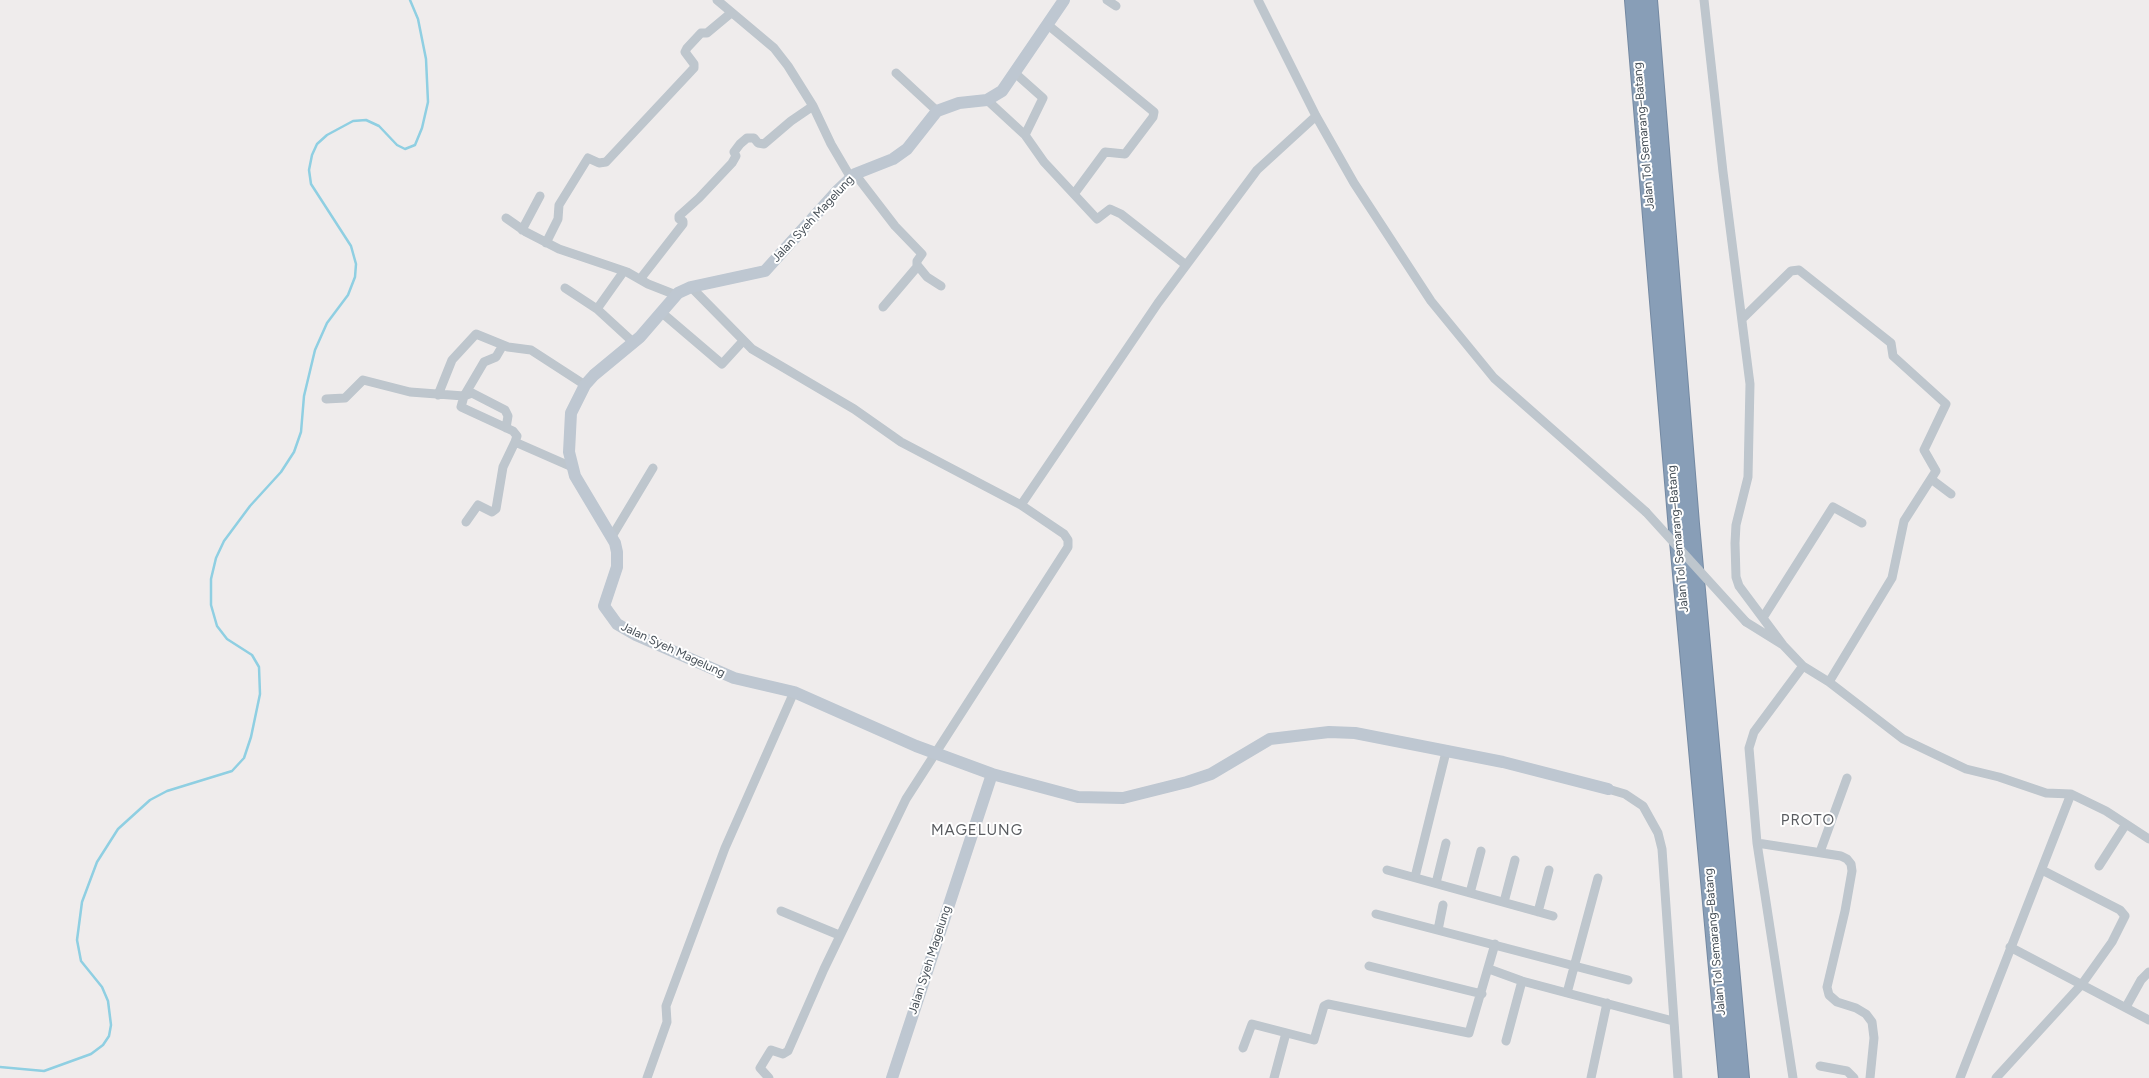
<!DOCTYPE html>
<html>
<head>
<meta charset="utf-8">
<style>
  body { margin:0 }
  canvas { display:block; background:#efecec }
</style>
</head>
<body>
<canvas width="2149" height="1078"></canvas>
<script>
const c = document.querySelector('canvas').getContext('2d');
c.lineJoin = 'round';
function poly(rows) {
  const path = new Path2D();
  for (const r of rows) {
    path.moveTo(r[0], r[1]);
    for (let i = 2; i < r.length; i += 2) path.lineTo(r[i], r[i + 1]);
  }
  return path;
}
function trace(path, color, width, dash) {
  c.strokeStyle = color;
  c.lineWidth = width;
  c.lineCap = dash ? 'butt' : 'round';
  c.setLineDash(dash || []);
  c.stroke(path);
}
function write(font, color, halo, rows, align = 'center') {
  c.font = font + ' Figtree,sans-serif';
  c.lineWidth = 4;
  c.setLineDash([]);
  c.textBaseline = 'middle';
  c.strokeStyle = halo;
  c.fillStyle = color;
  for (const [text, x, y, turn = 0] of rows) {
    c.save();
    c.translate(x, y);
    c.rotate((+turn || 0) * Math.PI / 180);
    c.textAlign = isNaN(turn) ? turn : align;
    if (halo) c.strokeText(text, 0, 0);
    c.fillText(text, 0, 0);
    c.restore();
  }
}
trace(poly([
  [0,1067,44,1071,91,1054,103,1045,109,1036,111,1025,108,1001,102,987,81,961,77,940,82,902,97,862,118,829,150,800,167,791,232,771,244,758,251,737,260,694,259,667,252,655,227,639,217,626,211,605,211,579,216,558,224,541,250,506,281,472,294,452,301,432,304,396,315,350,327,323,348,295,355,277,356,264,351,246,311,184,309,170,312,155,317,144,327,135,353,121,366,120,379,126,397,145,405,149,415,145,422,128,428,102,426,59,418,19,410,0]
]), '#8fcfe2', 2.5);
const highway = poly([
  [1633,0,1677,530,1727,1078],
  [1649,0,1691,524,1741,1078]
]);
trace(highway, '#7489a2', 18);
trace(poly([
  [717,0,774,48,788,66,813,106,831,144,851,178],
  [1107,0,1116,6],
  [1258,0,1316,116,1354,183,1431,301,1494,378,1646,512],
  [1704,0,1723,172,1750,384,1748,477,1736,525,1735,543,1736,577,1739,586,1783,645,1803,666,1829,682,1903,739,1966,769,1999,777,2046,793,2071,794,2106,811,2149,839],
  [1048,25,1154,112,1153,117,1125,154,1105,152,1074,194],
  [896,73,937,111],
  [1016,74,1043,98,1025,135],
  [987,100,1025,135,1044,162,1097,219,1110,209,1121,214,1186,265],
  [855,174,895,226,922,254,917,261,917,267,883,307],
  [506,218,526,232,559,249,627,272,648,284,676,295],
  [522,230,540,196],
  [546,243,558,219,559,205,588,158,599,163,606,162,694,68,694,64,685,52,687,48,701,33,707,33,731,13],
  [918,266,927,277,941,286],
  [624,271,597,309,633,342],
  [641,278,683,224,683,221,679,219,679,216,699,198,732,163,736,156,734,152,740,144,747,138,754,138,758,143,764,144,791,121,813,106],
  [691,287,752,349,854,409,901,442,1021,505,1064,534,1068,540,1068,547,906,799,824,969,788,1051,783,1054,771,1050,760,1068,769,1078],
  [565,288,597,309],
  [661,312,722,364,743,341],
  [1743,318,1791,271,1799,270,1891,343,1893,356,1946,404,1924,450,1936,471,1904,521,1892,578,1829,682],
  [503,345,496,357,484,362,464,396,461,407,513,431,517,436,515,442],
  [438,395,452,360,476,334,508,347,531,350,585,385],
  [326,399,345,398,363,380,410,392,464,396,472,393,505,410,508,416,506,428],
  [1931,479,1951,494],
  [1021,505,1158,303,1257,170,1316,116],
  [466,522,478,505,492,512,496,509,503,467,515,442,572,467],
  [611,538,653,468],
  [1764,616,1833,507,1862,523],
  [1746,622,1783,645],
  [1608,789,1625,794,1643,806,1658,833,1662,849,1678,1078],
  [1757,843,1841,856,1847,859,1851,864,1852,871,1845,911,1827,987,1829,995,1837,1002,1856,1008,1866,1014,1872,1022,1874,1038,1870,1078],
  [1820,852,1847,778],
  [2099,866,2126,824],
  [1387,870,1553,916],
  [1415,877,1446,752],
  [1598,878,1567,993,1673,1021],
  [1436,883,1446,843],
  [1470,893,1481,851],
  [1504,902,1515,860],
  [781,911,839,935],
  [1538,912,1549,870],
  [1376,914,1628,980],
  [1438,930,1443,905],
  [2010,947,2149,1020],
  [1369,966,1482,994],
  [1489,969,1522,981,1567,993],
  [2126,1007,2141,980,2149,972],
  [1506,1041,1522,981],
  [1243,1048,1252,1024,1314,1040,1324,1006,1328,1004,1469,1033,1495,944],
  [1820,1066,1847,1071,1854,1078],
  [647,1078,667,1022,666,1006,725,848,794,692],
  [1274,1078,1286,1033],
  [1591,1078,1607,1003],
  [1793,1078,1757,843,1749,748,1754,732,1803,666],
  [1960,1078,2071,794],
  [1996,1078,2082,984,2112,942,2125,916,2120,910,2042,870]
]), '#bec6cd', 9);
trace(poly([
  [992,774,1078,797,1123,798,1187,782,1211,774,1270,739,1329,732,1355,733,1503,762,1608,789],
  [892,1078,992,774,916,746,794,692,734,678,636,635,617,624,604,606,617,567,617,552,615,543,575,476,569,452,571,413,585,385,594,375,640,337,678,293,691,287,765,271,838,190,855,174,893,159,907,149,937,111,959,103,987,100,1002,91,1064,0]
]), '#bec7d1', 12);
trace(highway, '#889eb7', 16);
trace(poly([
  [1646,512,1746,622]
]), '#bec6cd', 9);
write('12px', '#464f57', '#fff', [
  ["Jalan Tol Semarang–Batang",1644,136,-95],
  ["Jalan Syeh Magelung",813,219,-47],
  ["Jalan Tol Semarang–Batang",1678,539,-95],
  ["Jalan Syeh Magelung",673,650,25],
  ["Jalan Tol Semarang–Batang",1715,942,-95],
  ["Jalan Syeh Magelung",930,960,-72]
]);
c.letterSpacing = '1px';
write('15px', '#595c60', '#fff', [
  ["PROTO",1808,821],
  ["MAGELUNG",977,831]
]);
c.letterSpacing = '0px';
</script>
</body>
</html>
